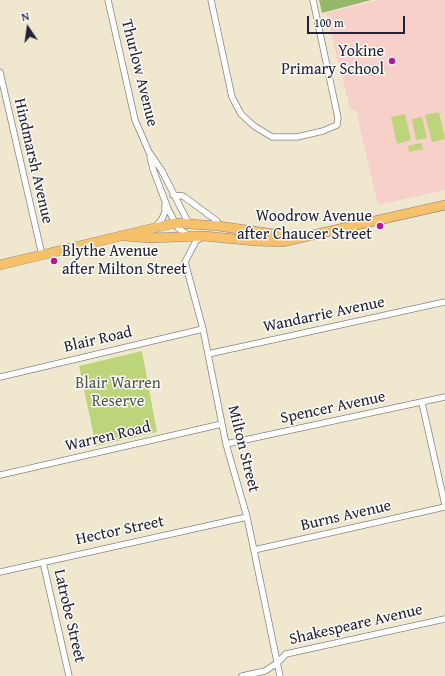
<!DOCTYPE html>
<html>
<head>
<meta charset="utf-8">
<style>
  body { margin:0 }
  #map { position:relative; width:445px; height:676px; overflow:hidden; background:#f0e8ce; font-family:"Gentium Book Plus",serif }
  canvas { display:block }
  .north { position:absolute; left:8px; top:8px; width:40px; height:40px; -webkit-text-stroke:3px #fdfcf7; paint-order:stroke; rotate:347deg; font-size:11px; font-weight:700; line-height:16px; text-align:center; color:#22223b }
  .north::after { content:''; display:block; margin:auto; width:14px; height:18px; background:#22223b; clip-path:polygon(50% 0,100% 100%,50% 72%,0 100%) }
  .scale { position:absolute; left:307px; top:16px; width:98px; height:18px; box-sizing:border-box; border:2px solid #22223b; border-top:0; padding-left:5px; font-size:12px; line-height:14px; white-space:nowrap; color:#22223b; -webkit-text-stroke:3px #fdfcf7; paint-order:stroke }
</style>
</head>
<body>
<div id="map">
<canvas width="445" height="676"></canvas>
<div class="north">N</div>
<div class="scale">100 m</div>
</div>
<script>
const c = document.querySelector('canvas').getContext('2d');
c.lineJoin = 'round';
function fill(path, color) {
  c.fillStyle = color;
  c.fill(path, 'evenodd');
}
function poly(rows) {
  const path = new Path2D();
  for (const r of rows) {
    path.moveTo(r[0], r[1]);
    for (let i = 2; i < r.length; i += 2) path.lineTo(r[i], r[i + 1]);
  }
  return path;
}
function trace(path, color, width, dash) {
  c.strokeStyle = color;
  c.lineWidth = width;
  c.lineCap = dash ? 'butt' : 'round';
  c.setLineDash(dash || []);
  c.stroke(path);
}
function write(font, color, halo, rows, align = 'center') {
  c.font = font + ' "Gentium Book Plus",serif';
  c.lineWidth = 3;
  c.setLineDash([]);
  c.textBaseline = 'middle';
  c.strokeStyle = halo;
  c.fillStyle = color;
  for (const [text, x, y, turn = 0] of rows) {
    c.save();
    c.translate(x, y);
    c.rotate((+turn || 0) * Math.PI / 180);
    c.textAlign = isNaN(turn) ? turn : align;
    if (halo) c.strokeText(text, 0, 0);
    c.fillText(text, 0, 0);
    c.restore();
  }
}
fill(poly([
  [379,0,445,0,445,190,378,205,356,111,350,109,326,13]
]), '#f7d0ca');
fill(poly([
  [439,112,445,139,432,142,425,115],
  [405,114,411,140,397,144,391,117],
  [422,117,427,138,416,140,412,119],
  [421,143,423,149,409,152,408,146],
  [142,351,157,432,96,446,79,366]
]), '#bdd57a');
fill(poly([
  [319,0,371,0,322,13]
]), '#96b66a');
const street = poly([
  [108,0,135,120,149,152,162,171,189,224],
  [211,0,232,97,241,114,254,126,272,137,297,137,323,131,337,125,338,118,313,0],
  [0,72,42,255],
  [150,157,153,169,168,209,178,228,188,235],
  [173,195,183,196,217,221,218,226],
  [155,227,162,219,165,212,165,205],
  [202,237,196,241,185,262,203,329,226,444,247,517,280,676],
  [208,354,445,302],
  [0,377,203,329],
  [422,403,445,505],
  [226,444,445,397],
  [0,475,222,424],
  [254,550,445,507],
  [43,562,69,676],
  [0,572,247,517],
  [242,676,265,671,277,663,286,654,445,619]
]);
const primary = poly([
  [125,236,150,238,204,236,255,241,282,242,445,205],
  [0,265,175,223,218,226,282,235,293,237]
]);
trace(street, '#898584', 7);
trace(primary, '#898584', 10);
trace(street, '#fff', 5.5);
trace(primary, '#f7c06b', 9);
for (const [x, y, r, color] of [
  [392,61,4,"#b5179e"],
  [380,226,4,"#b5179e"],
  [54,261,4,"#b5179e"]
]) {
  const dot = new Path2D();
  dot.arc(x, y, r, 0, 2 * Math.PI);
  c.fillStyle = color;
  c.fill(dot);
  trace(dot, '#fdfcf7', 1.5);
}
write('16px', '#22223b', '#fdfcf7', [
  ["Yokine",384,52],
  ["Primary School",384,70],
  ["Woodrow Avenue",372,217],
  ["after Chaucer Street",372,235],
  ["Blythe Avenue",62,252,"left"],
  ["after Milton Street",62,270,"left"]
], 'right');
write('16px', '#22223b', '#fdfcf7', [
  ["Thurlow Avenue",139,73,76],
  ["Hindmarsh Avenue",33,161,77],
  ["Wandarrie Avenue",324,315,-12],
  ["Blair Road",98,340,-13],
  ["Spencer Avenue",333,408,-12],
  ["Warren Road",108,437,-13],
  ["Milton Street",243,449,76],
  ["Burns Avenue",346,516,-13],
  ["Hector Street",120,531,-12],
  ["Latrobe Street",69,616,77],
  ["Shakespeare Avenue",356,625,-13]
]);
write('16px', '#50584e', '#fdfcf7', [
  ["Blair Warren",118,384],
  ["Reserve",118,402]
]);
</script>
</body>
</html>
